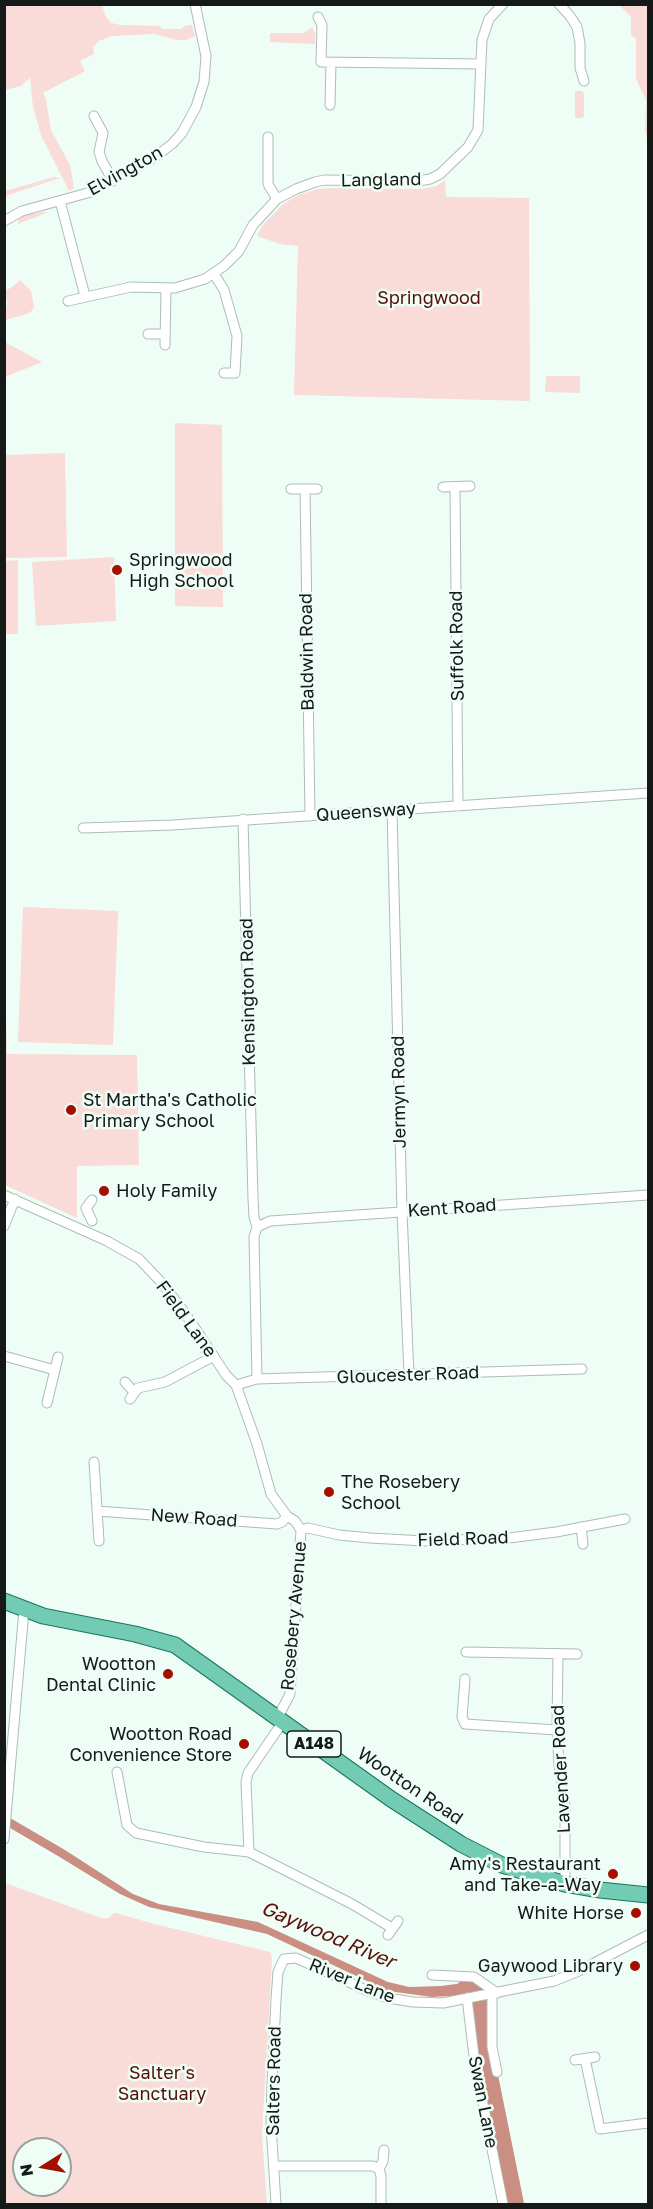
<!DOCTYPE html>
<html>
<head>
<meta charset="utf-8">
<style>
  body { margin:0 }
  #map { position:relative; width:653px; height:2209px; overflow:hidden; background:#effdf7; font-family:"Golos Text",sans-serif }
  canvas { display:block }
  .frame { position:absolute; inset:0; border:6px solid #151a18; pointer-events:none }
  .north { position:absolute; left:12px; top:2137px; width:60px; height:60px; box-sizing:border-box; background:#effdf7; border:2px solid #98a29e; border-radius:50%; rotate:259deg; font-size:16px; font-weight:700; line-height:24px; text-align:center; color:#151a18 }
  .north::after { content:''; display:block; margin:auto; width:21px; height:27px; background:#a40f01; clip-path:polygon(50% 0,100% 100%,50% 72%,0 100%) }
</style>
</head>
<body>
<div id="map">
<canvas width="653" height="2209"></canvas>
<div class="frame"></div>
<div class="north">N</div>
</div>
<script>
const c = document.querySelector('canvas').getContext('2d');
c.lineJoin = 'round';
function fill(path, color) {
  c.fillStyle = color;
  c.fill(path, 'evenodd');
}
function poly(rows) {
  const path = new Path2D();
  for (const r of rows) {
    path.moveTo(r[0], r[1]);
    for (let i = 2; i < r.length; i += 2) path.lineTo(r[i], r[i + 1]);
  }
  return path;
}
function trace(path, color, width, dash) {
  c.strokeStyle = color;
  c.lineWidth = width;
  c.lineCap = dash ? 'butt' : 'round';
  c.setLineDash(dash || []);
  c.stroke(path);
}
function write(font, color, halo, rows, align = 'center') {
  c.font = font + ' "Golos Text",sans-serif';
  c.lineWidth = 5;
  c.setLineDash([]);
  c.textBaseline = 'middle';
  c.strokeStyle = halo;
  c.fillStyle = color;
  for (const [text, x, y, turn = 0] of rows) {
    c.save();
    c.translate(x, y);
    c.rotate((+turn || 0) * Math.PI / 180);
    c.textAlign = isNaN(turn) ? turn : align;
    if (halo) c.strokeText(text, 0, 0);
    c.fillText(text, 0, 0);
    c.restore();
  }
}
fill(poly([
  [5,4,102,5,105,15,111,23,121,25,160,26,162,29,181,29,184,26,192,25,195,36,186,40,177,40,155,34,112,36,99,41,93,47,94,54,80,61,85,71,43,93,46,100,51,130,70,165,74,188,69,191,41,135,33,107,30,78,21,86,5,90],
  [619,5,648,5,648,145,645,130,646,100,636,79,636,39,631,35,631,17],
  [312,27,315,33,315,44,270,42,270,33,304,33],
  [575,91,582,91,584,93,584,116,582,118,575,118],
  [54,177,60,178,5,196,5,191],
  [445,180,446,197,529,198,530,401,294,395,298,246,280,244,257,236,262,226,282,205,298,195,317,189,334,188,423,189,437,186],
  [41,212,49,212,18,224,19,217],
  [20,280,31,291,34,307,30,313,5,320,7,303,5,290,11,288],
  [4,342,5,342,42,362,5,377],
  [546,376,580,376,580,393,545,392],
  [175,423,222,425,223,607,175,606],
  [65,453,67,557,5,558,5,455],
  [114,557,116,621,36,626,32,562],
  [18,560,18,634,5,634,5,561],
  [23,907,118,911,113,1045,18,1042],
  [5,974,7,1054,137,1055,139,1165,77,1166,77,1218,5,1185],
  [5,1883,101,1918,109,1918,112,1914,116,1913,154,1924,270,1952,272,1959,262,2134,267,2204,5,2204],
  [24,2149,60,2149,60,2185,24,2185]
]), '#f9dcd7');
fill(poly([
  [5,1815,65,1850,133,1894,159,1904,258,1922,388,1982,409,1987,441,1986,471,1982,477,1989,481,2003,472,1995,432,1997,388,1991,267,1934,149,1907,120,1894,58,1856,5,1825]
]), '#ca8e83');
trace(poly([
  [465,1989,470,1988,475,1992,481,2003,487,2066,515,2204]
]), '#ca8e83', 18);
const street = poly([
  [559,4,570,16,577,27,580,43,580,68,584,81],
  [318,17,322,25,321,62,481,64],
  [330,105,331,62],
  [94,116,103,133,99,152,102,161,113,181],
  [268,137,268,184,277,199],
  [60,201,85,296],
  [4,221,22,211,91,192,155,157,172,144,182,133,196,107,204,82,206,56,195,4],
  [214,274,224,290,237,336,235,373,224,373],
  [68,301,131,287,175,288,205,279,224,266,239,251,253,225,277,199,296,189,315,182,324,180,419,181,430,179,440,174,468,147,478,130,482,40,489,19,503,4],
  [148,334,165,334],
  [165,345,166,288],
  [443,487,470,486],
  [455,487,458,806],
  [291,489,317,489],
  [305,489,310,816],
  [392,810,402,1212,409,1375],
  [243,819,253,1199,254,1217,257,1227,254,1237,257,1379],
  [83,828,173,825,648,793],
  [4,1195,107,1241,139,1259,162,1283,185,1313,226,1375,236,1385,257,1444,271,1494,287,1516,295,1521,301,1530,290,1694,277,1719],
  [92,1221,86,1208,92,1200],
  [4,1226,15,1199],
  [257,1227,270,1221,648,1195],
  [4,1356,55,1370,47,1403],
  [55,1370,58,1357],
  [125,1382,134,1392],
  [236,1385,257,1379,582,1369],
  [130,1399,138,1388,165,1382,214,1356],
  [94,1462,99,1541],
  [97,1511,277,1524,282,1522,287,1516],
  [581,1527,583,1544],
  [301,1530,308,1528,339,1535,370,1538,425,1541,509,1538,556,1532,625,1519],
  [466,1652,577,1654],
  [558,1654,557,1730,559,1765,565,1806,565,1884],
  [465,1679,462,1717,465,1724,557,1730],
  [117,1772,127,1825,136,1833,204,1847,249,1852,352,1904,392,1928],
  [4,1839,24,1610],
  [249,1852,246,1782,248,1773,282,1723],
  [388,1935,398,1921],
  [432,1975,474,1977,497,1993],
  [492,1993,492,2047,497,2072],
  [467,1998,475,2064,503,2204],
  [585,2059,600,2129,648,2123],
  [575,2060,595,2057],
  [274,2166,373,2166,379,2169,381,2176,381,2204],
  [379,2169,383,2161,384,2150],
  [276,2204,271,2125,272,2083,276,1999,278,1972,284,1959,296,1958,366,1990,388,1998,413,2002,443,2003,554,1981,579,1971,648,1935]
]);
const primary = poly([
  [4,1601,43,1616,135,1634,175,1645,391,1799,461,1844,502,1865,565,1884,600,1890,648,1895]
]);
trace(street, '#aebcb6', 11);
trace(primary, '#17765d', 17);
trace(street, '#fff', 9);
trace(primary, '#74cbb4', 15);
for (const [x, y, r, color] of [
  [117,570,6,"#a40f01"],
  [71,1110,6,"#a40f01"],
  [104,1191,6,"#a40f01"],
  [329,1492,6,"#a40f01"],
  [168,1674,6,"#a40f01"],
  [244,1744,6,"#a40f01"],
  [613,1874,6,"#a40f01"],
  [636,1913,6,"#a40f01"],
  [635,1966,6,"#a40f01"]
]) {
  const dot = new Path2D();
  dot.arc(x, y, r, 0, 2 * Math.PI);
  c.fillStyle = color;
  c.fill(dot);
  trace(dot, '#effdf7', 2);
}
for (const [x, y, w] of [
  [314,1744,54]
]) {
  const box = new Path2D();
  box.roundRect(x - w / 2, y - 13, w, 26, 4.5);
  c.fillStyle = '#effdf7';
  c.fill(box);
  trace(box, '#151a18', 1.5);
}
write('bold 16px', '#151a18', null, [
  ["A148",314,1744]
]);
write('18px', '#151a18', '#effdf7', [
  ["Elvington",125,171,-29],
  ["Langland",381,180,-1],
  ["Suffolk Road",457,646,-91],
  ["Baldwin Road",307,652,-91],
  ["Queensway",366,812,-4],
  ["Kensington Road",248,992,-91],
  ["Jermyn Road",399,1092,-91],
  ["Kent Road",452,1208,-4],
  ["Field Lane",186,1319,54],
  ["Gloucester Road",408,1375,-2],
  ["New Road",194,1518,4],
  ["Field Road",463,1539,-2],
  ["Rosebery Avenue",294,1616,-85],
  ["Lavender Road",561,1769,-93],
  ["Wootton Road",410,1786,34],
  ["River Lane",352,1981,22],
  ["Salters Road",274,2081,-89],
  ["Swan Lane",483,2102,79]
]);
write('18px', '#570e07', '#effdf7', [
  ["Springwood",429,298],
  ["Salter's",162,2073],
  ["Sanctuary",162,2094]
]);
write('18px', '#151a18', '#effdf7', [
  ["Springwood",129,560,"left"],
  ["High School",129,581,"left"],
  ["St Martha's Catholic",83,1100,"left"],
  ["Primary School",83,1121,"left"],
  ["Holy Family",116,1191,"left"],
  ["The Rosebery",341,1482,"left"],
  ["School",341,1503,"left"],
  ["Wootton",156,1664],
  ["Dental Clinic",156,1685],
  ["Wootton Road",232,1734],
  ["Convenience Store",232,1755],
  ["Amy's Restaurant",601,1864],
  ["and Take-a-Way",601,1885],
  ["White Horse",624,1913],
  ["Gaywood Library",623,1966]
], 'right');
write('italic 20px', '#5a120a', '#effdf7', [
  ["Gaywood River",328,1935,23]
]);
</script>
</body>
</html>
